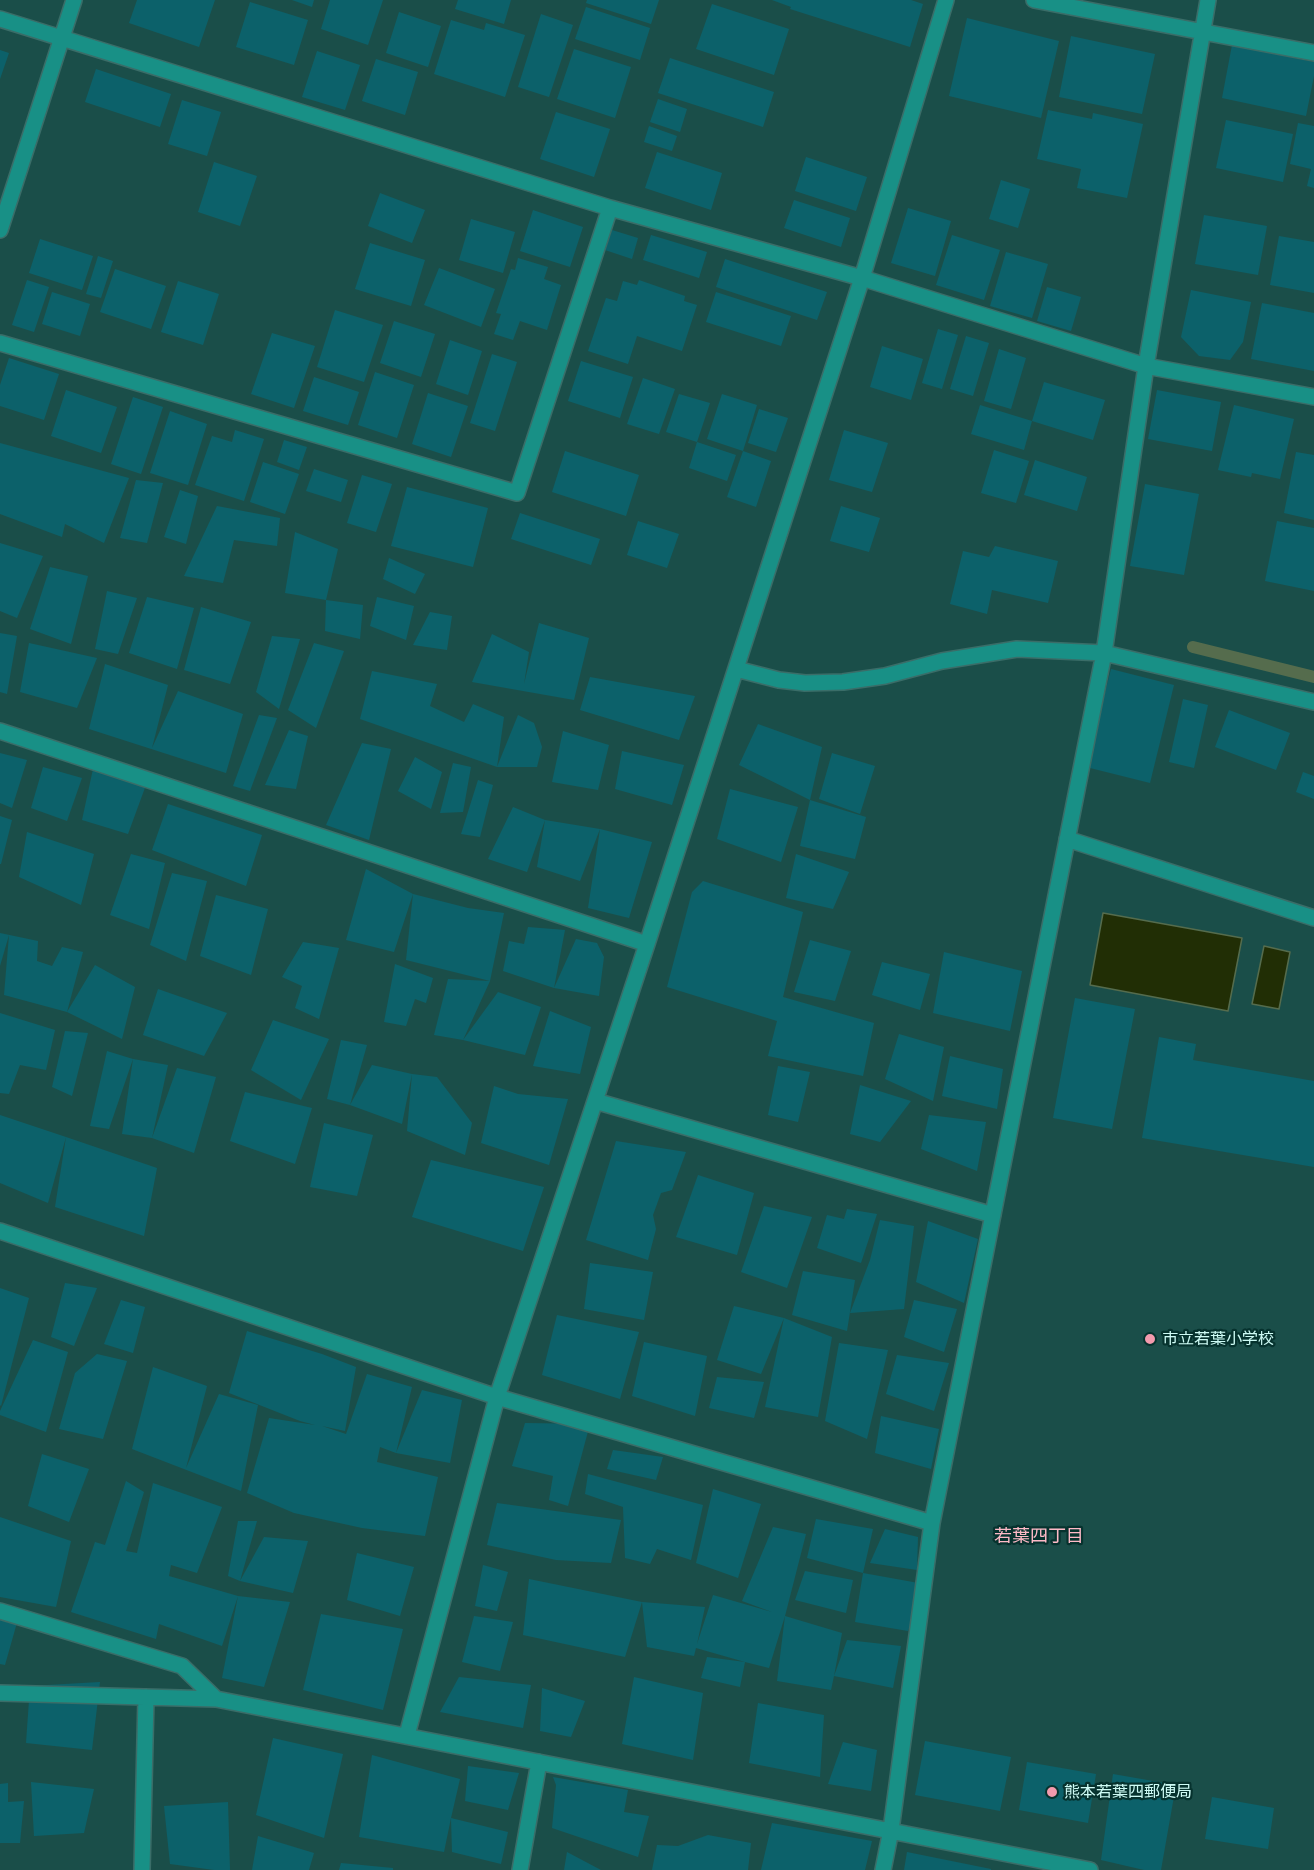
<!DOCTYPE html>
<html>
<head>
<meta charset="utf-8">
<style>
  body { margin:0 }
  canvas { display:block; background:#1a4e49 }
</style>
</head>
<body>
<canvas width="1314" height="1870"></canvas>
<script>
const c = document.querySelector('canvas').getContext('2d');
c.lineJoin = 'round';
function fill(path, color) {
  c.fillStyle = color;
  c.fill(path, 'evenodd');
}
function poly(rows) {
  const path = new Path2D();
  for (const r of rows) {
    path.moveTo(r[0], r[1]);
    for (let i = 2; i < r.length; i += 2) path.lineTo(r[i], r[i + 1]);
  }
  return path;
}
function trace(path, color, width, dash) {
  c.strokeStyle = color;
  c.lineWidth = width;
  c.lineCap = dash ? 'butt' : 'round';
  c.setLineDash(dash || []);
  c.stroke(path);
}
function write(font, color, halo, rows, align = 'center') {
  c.font = font + ' "PT Sans Narrow","Noto Sans JP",sans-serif';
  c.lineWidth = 4.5;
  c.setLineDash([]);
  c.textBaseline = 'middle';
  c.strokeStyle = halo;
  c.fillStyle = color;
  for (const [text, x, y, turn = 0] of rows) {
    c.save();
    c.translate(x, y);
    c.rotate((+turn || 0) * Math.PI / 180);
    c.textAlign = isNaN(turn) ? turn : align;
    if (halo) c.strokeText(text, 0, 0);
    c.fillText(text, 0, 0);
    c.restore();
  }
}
const water = poly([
  [1103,913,1242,938,1228,1011,1090,985,1103,913],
  [1264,946,1290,952,1279,1009,1252,1004,1264,946]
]);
fill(water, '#212e05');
trace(water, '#556c4d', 1.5);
trace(poly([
  [1193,647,1314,677]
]), '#556c4d', 12);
fill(poly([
  [137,0,215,0,199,47,129,23],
  [292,0,314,0,312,7],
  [330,0,383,0,368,45,321,29],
  [458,0,511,0,504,24,455,9],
  [587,0,659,0,651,24,586,3],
  [772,0,911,0,923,4,910,47,790,9,791,7],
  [250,2,308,20,294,65,236,47],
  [712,4,789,29,774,75,696,49],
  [586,7,650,28,640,60,575,39],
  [399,12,441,26,428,67,386,53],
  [541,14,573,25,549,97,518,87],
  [967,18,1059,41,1041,118,949,96],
  [451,20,484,30,486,23,525,35,505,97,434,74],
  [1071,36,1155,54,1142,114,1059,97],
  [1232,45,1314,62,1314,76,1306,116,1222,98],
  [574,49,631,67,615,118,557,99],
  [0,50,9,53,0,79],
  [317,51,360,65,345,110,302,97],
  [670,58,774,92,763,127,658,93],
  [376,59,418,72,405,115,362,101],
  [96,69,171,94,160,127,85,102],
  [658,99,687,109,680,132,650,122],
  [182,100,221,112,207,156,168,144],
  [1048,110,1092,119,1093,113,1143,124,1127,198,1077,188,1081,169,1037,159],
  [556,112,610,129,594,177,540,159],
  [1226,120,1293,134,1283,182,1216,168],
  [1298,123,1314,126,1314,188,1307,186,1311,169,1290,164],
  [649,126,677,136,672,151,644,142],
  [657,152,722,173,711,210,645,188],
  [806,157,867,177,856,211,795,191],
  [214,162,257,176,240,226,198,212],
  [1001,180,1030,189,1018,228,989,219],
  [380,193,425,210,412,243,368,226],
  [794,200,850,218,841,247,784,228],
  [908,208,951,221,935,276,891,263],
  [533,210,583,227,570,267,520,251],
  [1204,215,1267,226,1258,275,1195,264],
  [471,219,515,232,503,273,459,260],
  [612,230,638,238,632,259,605,250],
  [651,235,707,252,699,278,643,260],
  [952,235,1000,250,984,300,936,285],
  [1279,236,1314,242,1314,293,1270,285],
  [40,239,93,256,82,290,29,273],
  [370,243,425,260,411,306,355,289],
  [1006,252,1048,264,1032,318,990,306],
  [98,256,113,261,101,298,86,294],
  [518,258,548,267,544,279,561,285,547,330,520,321,513,340,494,334,501,314,496,313,511,269,515,270],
  [725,259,827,292,817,320,716,287],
  [439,268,495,289,481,327,424,305],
  [115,269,166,286,151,329,100,312],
  [27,280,49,287,34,332,12,325],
  [639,280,685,296,684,301,697,305,682,351,637,336,628,364,588,351,606,298,617,301,623,281,637,285],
  [178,281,219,294,203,345,161,332],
  [1047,287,1081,297,1071,331,1037,321],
  [1191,290,1251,302,1243,342,1230,360,1199,356,1181,337],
  [52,292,90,304,80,336,42,324],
  [716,292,791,316,781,346,706,322],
  [1262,303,1314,313,1314,371,1251,359],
  [335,310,383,325,364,382,317,367],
  [394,321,435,334,421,377,380,363],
  [938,329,958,335,942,389,922,383],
  [272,333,315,346,294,408,251,394],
  [966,336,989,343,973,396,950,389],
  [450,340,482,351,468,395,436,384],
  [882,346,923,359,911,400,870,387],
  [999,349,1026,358,1011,409,984,401],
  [492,354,517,362,495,431,470,423],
  [9,358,59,374,44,420,0,406,0,385],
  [581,361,633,377,620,418,568,401],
  [375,372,414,385,397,438,358,425],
  [314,377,359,392,348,425,303,411],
  [643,378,675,389,659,434,627,424],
  [1044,382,1105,400,1093,440,1032,421],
  [66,390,117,407,101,453,51,436],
  [1157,390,1221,402,1212,451,1148,439],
  [428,393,468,406,451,457,412,444],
  [679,394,710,403,697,442,736,455,727,481,689,468,697,442,666,432],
  [722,394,757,405,743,451,771,461,756,507,727,497,743,451,707,439],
  [133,397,163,407,141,474,111,464],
  [980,405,1032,421,1024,450,971,434],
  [1234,405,1294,419,1280,479,1252,473,1251,477,1218,470],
  [759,409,788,418,776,452,748,443],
  [170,411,207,424,188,485,150,473],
  [235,430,264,439,244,501,195,485,212,436,232,442],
  [844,430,888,443,872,492,829,480],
  [284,440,307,447,299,470,277,462],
  [0,443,129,478,104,543,65,524,62,537,0,514],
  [994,450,1029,461,1016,503,981,493],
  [565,451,639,475,626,516,552,492],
  [1296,452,1314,455,1314,520,1284,513],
  [1035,460,1087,477,1077,511,1024,495],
  [263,462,299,474,285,514,250,502],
  [314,469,348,480,341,502,306,491],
  [362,475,392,484,376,532,347,523],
  [136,480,163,483,147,543,120,538],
  [1145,484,1199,494,1184,575,1130,566],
  [407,487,488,508,473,567,391,546],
  [180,490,198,496,186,544,164,537],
  [217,506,280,518,277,546,234,540,223,583,184,576],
  [841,506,880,518,869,552,830,541],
  [520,513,600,539,591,565,511,539],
  [638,521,679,534,667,568,627,555],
  [1277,521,1314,528,1314,591,1265,581],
  [295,532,338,549,326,600,285,593],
  [0,543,43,556,17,618,0,611],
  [995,546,1058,561,1048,603,992,590,987,614,950,604,963,551,989,557],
  [389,558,425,574,415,594,383,579],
  [50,567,88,576,71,644,30,629],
  [107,591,137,598,118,654,95,649],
  [147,597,194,608,177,669,129,653],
  [377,597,414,606,406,640,370,626],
  [326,600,363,605,360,639,325,631],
  [201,607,251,622,230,684,184,670],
  [430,612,452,616,447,650,413,645],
  [539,623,589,638,574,700,472,682,492,634,529,652,524,684],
  [0,633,17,636,7,694,0,692],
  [272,636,300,639,279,709,256,692],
  [29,643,97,658,77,708,20,692],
  [314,643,344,651,316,728,288,710],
  [105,664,168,685,152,748,178,691,243,714,226,773,89,729],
  [1111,669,1174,685,1150,783,1086,767],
  [372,671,437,684,430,706,464,722,473,704,504,717,497,767,360,719],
  [590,677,695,696,679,740,580,710],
  [1183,699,1208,705,1194,768,1169,762],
  [1229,710,1290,733,1276,770,1215,747],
  [259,715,277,718,250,791,233,786],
  [518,715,534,723,542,747,537,767,497,767],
  [758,724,822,747,810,800,739,765],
  [289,730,308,736,296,789,265,785],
  [563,731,609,745,598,790,552,782],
  [362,743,391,749,369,840,326,825],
  [622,751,684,765,672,805,615,789],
  [0,753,27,760,12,808,0,803],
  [832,753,875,766,860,814,819,799],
  [415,757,442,772,431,809,398,791],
  [453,763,471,767,463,812,440,813],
  [43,767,82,778,67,821,31,808],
  [93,769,146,785,128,834,82,820],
  [1303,772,1314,776,1314,799,1296,792],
  [478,780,493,785,480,837,461,834],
  [730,789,798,807,781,862,717,839],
  [810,800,866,817,855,859,800,846],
  [168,804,262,835,246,886,152,850],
  [513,807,545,820,527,872,488,859],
  [0,816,12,820,1,864,0,864],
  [545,820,600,829,652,842,629,918,588,908,600,829,580,881,537,867],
  [27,832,94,854,81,905,19,877],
  [131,854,165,863,149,929,110,915],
  [796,854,849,872,833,909,786,898],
  [366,869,413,894,468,908,504,913,490,981,463,1040,434,1035,448,979,490,981,406,960,413,894,394,952,346,940],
  [172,873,207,881,186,961,150,945],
  [703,881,803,912,783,997,874,1023,863,1076,768,1056,777,1021,667,987,692,892],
  [216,895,268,909,251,975,200,956],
  [528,927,565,930,554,988,503,971,509,941,524,944],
  [0,933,38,941,37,961,52,966,62,947,83,952,67,1012,4,995,9,935,0,966],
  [576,939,597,943,604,957,599,996,554,988],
  [810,940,851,951,835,1001,794,992],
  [303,942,339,948,319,1019,295,1008,302,986,282,977],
  [944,952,1022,971,1010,1031,933,1013],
  [882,962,930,974,920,1010,872,995],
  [395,964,433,978,426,1003,415,999,406,1026,384,1022],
  [95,965,135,987,122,1039,67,1012],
  [158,989,227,1013,204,1056,143,1035],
  [498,992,541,1007,525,1055,463,1040],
  [1075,998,1135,1009,1112,1129,1053,1118],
  [550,1011,591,1027,580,1074,533,1066],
  [0,1013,55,1030,46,1070,20,1065,9,1094,0,1093],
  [273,1020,329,1039,301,1100,251,1070],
  [65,1031,88,1033,72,1096,52,1087],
  [899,1034,944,1047,933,1101,885,1079],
  [1159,1037,1196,1044,1193,1060,1314,1081,1314,1167,1142,1138],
  [341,1040,367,1045,350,1105,372,1065,412,1074,402,1124,350,1105,327,1099],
  [107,1051,133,1059,109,1129,90,1126],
  [950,1056,1003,1069,997,1109,942,1096],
  [133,1059,168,1065,152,1138,122,1134],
  [778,1066,810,1072,798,1122,768,1115],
  [177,1068,216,1077,194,1153,152,1138],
  [412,1074,437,1077,472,1123,465,1155,407,1131],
  [860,1085,911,1101,880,1142,850,1134],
  [494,1086,518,1094,568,1099,549,1165,481,1143],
  [245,1092,312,1108,295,1164,230,1141],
  [0,1115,66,1137,48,1203,0,1183],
  [929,1115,986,1122,977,1171,921,1149],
  [324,1123,373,1135,357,1196,310,1187],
  [66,1137,157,1168,144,1236,55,1207],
  [616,1141,686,1152,672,1190,661,1193,653,1215,656,1229,648,1260,586,1240],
  [431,1160,544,1187,523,1251,412,1217],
  [698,1175,754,1193,737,1255,676,1237],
  [764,1206,812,1217,787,1288,741,1272],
  [847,1209,877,1214,861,1263,817,1248,827,1215,844,1219],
  [880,1220,914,1226,904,1309,850,1313,870,1260],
  [928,1221,978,1239,964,1303,916,1282],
  [590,1263,653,1272,644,1320,584,1309],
  [803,1271,855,1280,847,1331,792,1315],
  [65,1283,97,1288,74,1346,51,1337],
  [0,1288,29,1298,1,1406,0,1405],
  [121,1300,145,1307,133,1353,104,1344],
  [914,1300,957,1309,944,1352,904,1337],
  [734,1306,784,1318,761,1374,717,1360],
  [557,1315,639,1332,620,1399,542,1375],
  [784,1318,832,1337,818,1417,765,1407],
  [247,1331,322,1354,356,1367,345,1431,322,1426,346,1434,367,1374,412,1387,396,1453,422,1390,462,1400,450,1463,396,1453,380,1447,377,1462,438,1477,425,1536,362,1528,294,1513,247,1493,269,1418,315,1425,300,1421,229,1393],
  [33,1340,68,1352,46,1432,0,1415,0,1411],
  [644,1342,707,1356,695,1416,632,1396],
  [839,1343,888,1350,867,1439,825,1421],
  [97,1354,127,1361,103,1439,59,1429,75,1373],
  [897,1355,949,1363,934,1411,886,1394],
  [153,1367,207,1386,186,1468,219,1394,258,1405,241,1491,132,1449],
  [717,1377,764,1382,754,1418,709,1408],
  [881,1416,939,1429,931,1469,875,1453],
  [525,1423,590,1424,568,1506,549,1500,553,1476,512,1466],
  [613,1450,663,1457,656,1480,607,1469],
  [42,1454,89,1469,69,1522,28,1506],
  [588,1474,703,1505,691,1560,657,1549,650,1564,625,1558,623,1507,585,1494],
  [126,1481,144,1492,126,1551,137,1553,153,1483,222,1507,197,1573,171,1565,169,1576,238,1596,290,1602,264,1687,222,1678,238,1596,222,1646,159,1624,156,1639,71,1612,95,1542,105,1545],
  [713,1489,761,1504,738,1578,696,1563],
  [497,1503,621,1520,611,1563,556,1560,487,1545],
  [0,1517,71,1541,56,1607,0,1597],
  [816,1519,873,1529,863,1573,807,1558],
  [238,1521,257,1521,240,1581,228,1576],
  [773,1527,806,1534,785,1616,769,1668,745,1662,740,1687,701,1678,707,1657,745,1662,696,1648,694,1656,647,1647,642,1602,705,1607,697,1644,713,1595,772,1612,742,1601],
  [885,1529,918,1537,917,1570,870,1563],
  [264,1537,308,1541,293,1593,240,1581],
  [357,1553,414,1567,400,1616,347,1600],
  [483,1565,508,1572,497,1611,475,1606],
  [805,1571,853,1580,846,1613,795,1600],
  [863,1573,924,1584,908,1631,855,1622],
  [529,1579,642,1602,625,1657,523,1635],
  [321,1614,403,1629,383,1710,303,1690],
  [0,1615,18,1619,5,1665,0,1664],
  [474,1616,513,1622,500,1671,462,1662],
  [785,1616,842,1633,834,1676,847,1640,901,1646,893,1688,834,1676,831,1690,777,1681],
  [459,1677,531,1685,523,1728,440,1712],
  [634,1677,703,1693,693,1760,622,1744],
  [100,1682,92,1750,26,1743,30,1686],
  [542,1688,585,1701,571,1737,540,1731],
  [758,1703,824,1715,820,1777,749,1763],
  [273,1738,343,1754,324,1838,256,1815],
  [925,1741,1011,1757,1000,1811,915,1795],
  [843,1742,877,1750,871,1791,828,1784],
  [372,1755,460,1779,451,1818,508,1832,501,1864,452,1852,451,1818,444,1852,359,1837],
  [1027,1762,1096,1774,1088,1823,1019,1810],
  [468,1766,519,1773,508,1810,465,1801],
  [1113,1774,1176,1785,1161,1870,1144,1870,1101,1860],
  [553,1777,628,1790,624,1812,649,1816,638,1857,552,1828,556,1785],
  [31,1782,94,1789,84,1833,34,1836],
  [8,1783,8,1802,24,1801,20,1843,0,1843,0,1784],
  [1212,1797,1274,1808,1268,1849,1205,1839],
  [228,1802,230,1870,214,1870,170,1864,164,1806],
  [772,1823,872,1841,865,1870,761,1870],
  [708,1835,751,1843,748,1870,652,1870,657,1845,678,1846],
  [258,1836,314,1853,309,1870,252,1870],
  [567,1852,601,1870,564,1870],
  [907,1852,991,1869,991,1870,904,1870],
  [341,1863,393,1868,393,1870,339,1870]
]), '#0c616a');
const minor = poly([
  [1034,0,1314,53],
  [0,19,610,208,862,278,1146,366,1314,397],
  [0,230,74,0],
  [0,343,517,493,610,208],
  [736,669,779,680,805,683,843,682,885,676,942,661,1017,649,1104,653,1314,702],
  [0,731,647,944],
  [1067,839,1314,918],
  [595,1101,993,1215],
  [0,1231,497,1397,932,1523],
  [0,1611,182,1666,216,1699],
  [0,1693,216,1699,1090,1870],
  [407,1735,497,1397,647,944,862,278,946,0],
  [142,1870,146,1697],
  [520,1870,539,1762],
  [883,1870,891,1830,932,1523,1104,653,1146,366,1208,0]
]);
trace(minor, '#3a6d68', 18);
trace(minor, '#189086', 15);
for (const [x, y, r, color] of [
  [1150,1339,6,"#f29aad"],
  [1052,1792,6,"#f29aad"]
]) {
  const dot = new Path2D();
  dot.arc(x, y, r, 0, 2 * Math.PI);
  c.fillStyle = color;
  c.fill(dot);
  trace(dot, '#06322e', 2);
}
write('16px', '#cefbf5', '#06322e', [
  ["市立若葉小学校",1162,1339],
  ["熊本若葉四郵便局",1064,1792]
], 'left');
write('18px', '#febac7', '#06322e', [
  ["若葉四丁目",1039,1537]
]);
</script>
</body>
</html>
